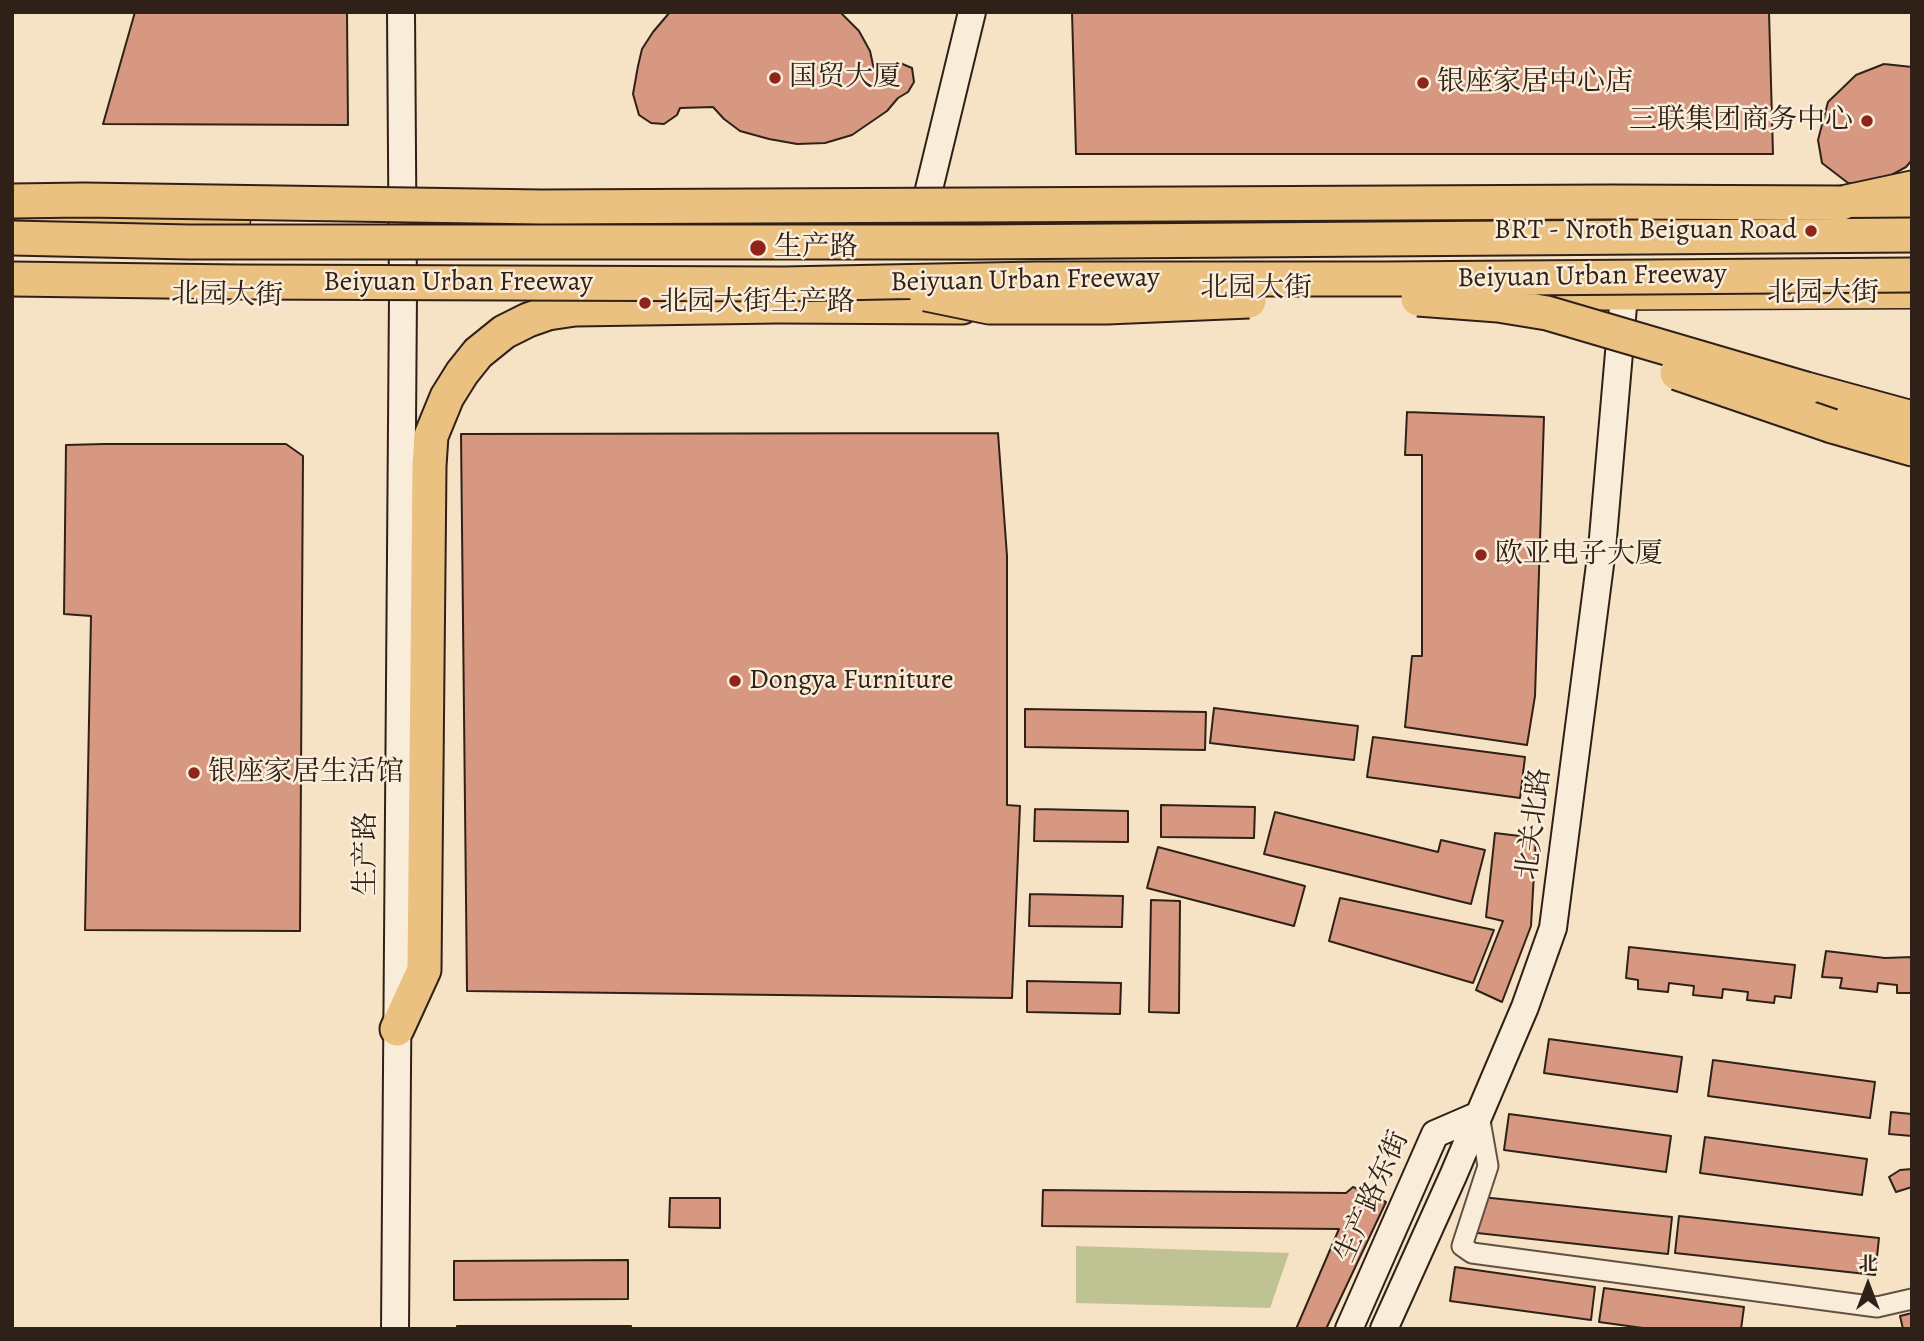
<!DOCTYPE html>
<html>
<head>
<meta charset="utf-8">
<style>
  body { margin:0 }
  #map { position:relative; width:1924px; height:1341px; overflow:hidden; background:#f6e2c5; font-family:Alegreya,"Noto Serif SC",serif }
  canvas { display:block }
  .frame { position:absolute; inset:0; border:14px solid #302118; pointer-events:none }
  .north { position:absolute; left:1833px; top:1250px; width:70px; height:70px; -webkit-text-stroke:5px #f9ecd9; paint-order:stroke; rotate:0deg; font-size:19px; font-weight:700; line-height:28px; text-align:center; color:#302118 }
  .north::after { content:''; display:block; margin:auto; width:24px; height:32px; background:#302118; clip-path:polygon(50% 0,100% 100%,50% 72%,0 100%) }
</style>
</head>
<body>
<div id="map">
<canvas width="1924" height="1341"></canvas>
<div class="frame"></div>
<div class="north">北</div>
</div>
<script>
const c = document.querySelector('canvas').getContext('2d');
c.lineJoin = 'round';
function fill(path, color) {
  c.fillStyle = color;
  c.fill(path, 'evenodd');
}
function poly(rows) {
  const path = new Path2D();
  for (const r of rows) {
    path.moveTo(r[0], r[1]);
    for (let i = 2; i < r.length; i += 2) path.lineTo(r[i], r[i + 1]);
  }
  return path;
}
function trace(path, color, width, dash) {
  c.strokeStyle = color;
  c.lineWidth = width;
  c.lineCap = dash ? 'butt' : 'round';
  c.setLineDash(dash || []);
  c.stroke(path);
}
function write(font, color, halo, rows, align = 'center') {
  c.font = font + ' Alegreya,"Noto Serif SC",serif';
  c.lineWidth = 5;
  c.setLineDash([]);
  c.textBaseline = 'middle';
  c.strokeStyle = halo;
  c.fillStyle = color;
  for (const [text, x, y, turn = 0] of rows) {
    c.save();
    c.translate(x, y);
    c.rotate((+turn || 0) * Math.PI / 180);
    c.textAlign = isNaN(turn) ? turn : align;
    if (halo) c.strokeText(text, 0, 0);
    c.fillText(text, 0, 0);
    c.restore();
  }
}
fill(poly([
  [1076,1246,1289,1253,1270,1308,1076,1303]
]), '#bfc292');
const building = poly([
  [135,12,347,12,348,125,103,124,135,12],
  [670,12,840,12,859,31,870,51,875,74,884,75,890,67,900,63,912,68,914,82,908,92,898,98,887,111,852,135,825,143,797,144,769,139,740,131,724,119,713,107,680,108,677,115,664,124,651,123,639,115,633,94,638,66,642,49,653,32,670,12],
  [1072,12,1769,12,1773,154,1076,154,1072,12],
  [1884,64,1912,67,1912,160,1906,167,1875,184,1848,183,1822,163,1818,140,1828,102,1856,75,1884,64],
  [1407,412,1544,417,1535,696,1527,745,1405,727,1412,656,1422,656,1422,455,1405,455,1407,412],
  [998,433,1007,556,1007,805,1020,806,1012,998,467,991,461,434,998,433],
  [104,444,286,444,303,456,300,931,85,930,91,616,64,614,66,445,104,444],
  [1214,708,1358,726,1354,760,1210,743,1214,708],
  [1025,709,1206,712,1205,750,1025,747,1025,709],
  [1373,737,1525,757,1520,798,1367,777,1373,737],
  [1161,805,1255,807,1254,838,1161,837,1161,805],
  [1035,809,1128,811,1128,842,1034,841,1035,809],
  [1275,812,1438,852,1441,840,1485,850,1471,904,1264,854,1275,812],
  [1495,833,1536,838,1531,926,1502,1002,1476,990,1503,921,1486,917,1495,833],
  [1158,847,1305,886,1294,926,1147,888,1158,847],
  [1030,894,1123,896,1122,927,1029,926,1030,894],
  [1340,898,1494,930,1473,983,1329,941,1340,898],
  [1151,900,1180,901,1179,1013,1149,1012,1151,900],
  [1629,947,1795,965,1791,998,1775,996,1774,1003,1747,1000,1748,992,1723,989,1722,998,1693,995,1694,986,1669,983,1668,992,1638,989,1638,980,1626,978,1629,947],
  [1826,951,1885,958,1912,957,1912,993,1897,993,1897,985,1878,983,1877,992,1840,988,1842,978,1822,977,1826,951],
  [1027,981,1121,983,1120,1014,1027,1012,1027,981],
  [1549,1039,1682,1057,1677,1092,1544,1073,1549,1039],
  [1713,1060,1875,1082,1870,1118,1708,1096,1713,1060],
  [1891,1112,1912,1114,1912,1136,1889,1134,1891,1112],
  [1509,1114,1671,1136,1666,1172,1504,1150,1509,1114],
  [1705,1137,1867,1159,1862,1195,1700,1173,1705,1137],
  [1912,1169,1912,1187,1896,1192,1889,1177,1900,1170,1912,1169],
  [1353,1187,1386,1202,1326,1329,1296,1329,1339,1229,1042,1226,1043,1190,1346,1193,1353,1187],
  [1472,1196,1672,1217,1668,1254,1468,1232,1472,1196],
  [670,1198,720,1198,720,1228,669,1227,670,1198],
  [1679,1216,1879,1238,1875,1275,1675,1253,1679,1216],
  [628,1260,628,1299,454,1300,454,1261,628,1260],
  [1455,1267,1595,1287,1591,1320,1450,1301,1455,1267],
  [1604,1288,1744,1307,1741,1329,1650,1329,1599,1322,1604,1288],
  [1912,1313,1912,1329,1903,1329,1900,1316,1912,1313],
  [457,1326,631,1326,631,1329,457,1329,457,1326]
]);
fill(building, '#d79881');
trace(building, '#302118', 2);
const street = poly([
  [1479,1115,1488,1166,1462,1246,1472,1253,1877,1307,1912,1299]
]);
const secondary = poly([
  [922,218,972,12],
  [395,1329,403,295,401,12],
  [1349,1329,1435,1134,1479,1115],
  [1384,1329,1453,1176,1525,1007,1553,928,1602,549,1624,295]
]);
const primary = poly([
  [12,217,235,219],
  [1814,217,1912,217],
  [1506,295,1912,293]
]);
const highway = poly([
  [1842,203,1912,188],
  [1806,389,1912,418],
  [1832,426,1912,449],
  [397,1029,424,970,429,466,431,436,447,397,462,373,478,353,504,332,528,320,548,313,575,309,778,306,962,307]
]);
trace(street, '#625143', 23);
trace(secondary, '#302118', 30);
trace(primary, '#302118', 33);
trace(highway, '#302118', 37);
trace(street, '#f9ecd9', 19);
trace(secondary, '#f9ecd9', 26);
trace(primary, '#ebc182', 30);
trace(highway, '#ebc182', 33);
const highwayBridge = poly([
  [12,201,84,200,542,207,1612,202,1842,203],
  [12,238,189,242,977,242,1912,235],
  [12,279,238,282,784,284,1036,279,1386,279,1912,275],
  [926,294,989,307,1107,307,1249,301],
  [1418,299,1498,305,1547,313,1806,389],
  [1677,373,1832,426]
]);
trace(highwayBridge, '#302118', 37, []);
trace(highwayBridge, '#ebc182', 33);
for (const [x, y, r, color] of [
  [775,78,7,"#8f2418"],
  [1423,83,7,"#8f2418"],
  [1867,121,7,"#8f2418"],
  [1811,231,7,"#8f2418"],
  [758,248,9,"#8f2418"],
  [645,303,7,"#8f2418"],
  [1481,555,7,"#8f2418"],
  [735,681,7,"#8f2418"],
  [194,773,7,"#8f2418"]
]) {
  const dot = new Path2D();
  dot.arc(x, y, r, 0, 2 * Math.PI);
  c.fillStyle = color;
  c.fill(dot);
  trace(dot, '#f9ecd9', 2.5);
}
write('28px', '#302118', '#f9ecd9', [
  ["国贸大厦",789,78],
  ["银座家居中心店",1437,83],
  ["三联集团商务中心",1853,121,"right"],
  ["BRT - Nroth Beiguan Road",1797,231,"right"],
  ["生产路",774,248],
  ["北园大街生产路",659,303],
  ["欧亚电子大厦",1495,555],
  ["Dongya Furniture",749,681],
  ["银座家居生活馆",208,773]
], 'left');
write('28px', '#302118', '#f9ecd9', [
  ["Beiyuan Urban Freeway",1592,277,-1],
  ["Beiyuan Urban Freeway",1025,281,-1],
  ["Beiyuan Urban Freeway",458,283],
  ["北园大街",1256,289],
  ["北园大街",1823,294],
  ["北园大街",227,296,1],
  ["北关北路",1535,824,-83],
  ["生产路",367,854,-90],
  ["生产路东街",1373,1197,-66]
]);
</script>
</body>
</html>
